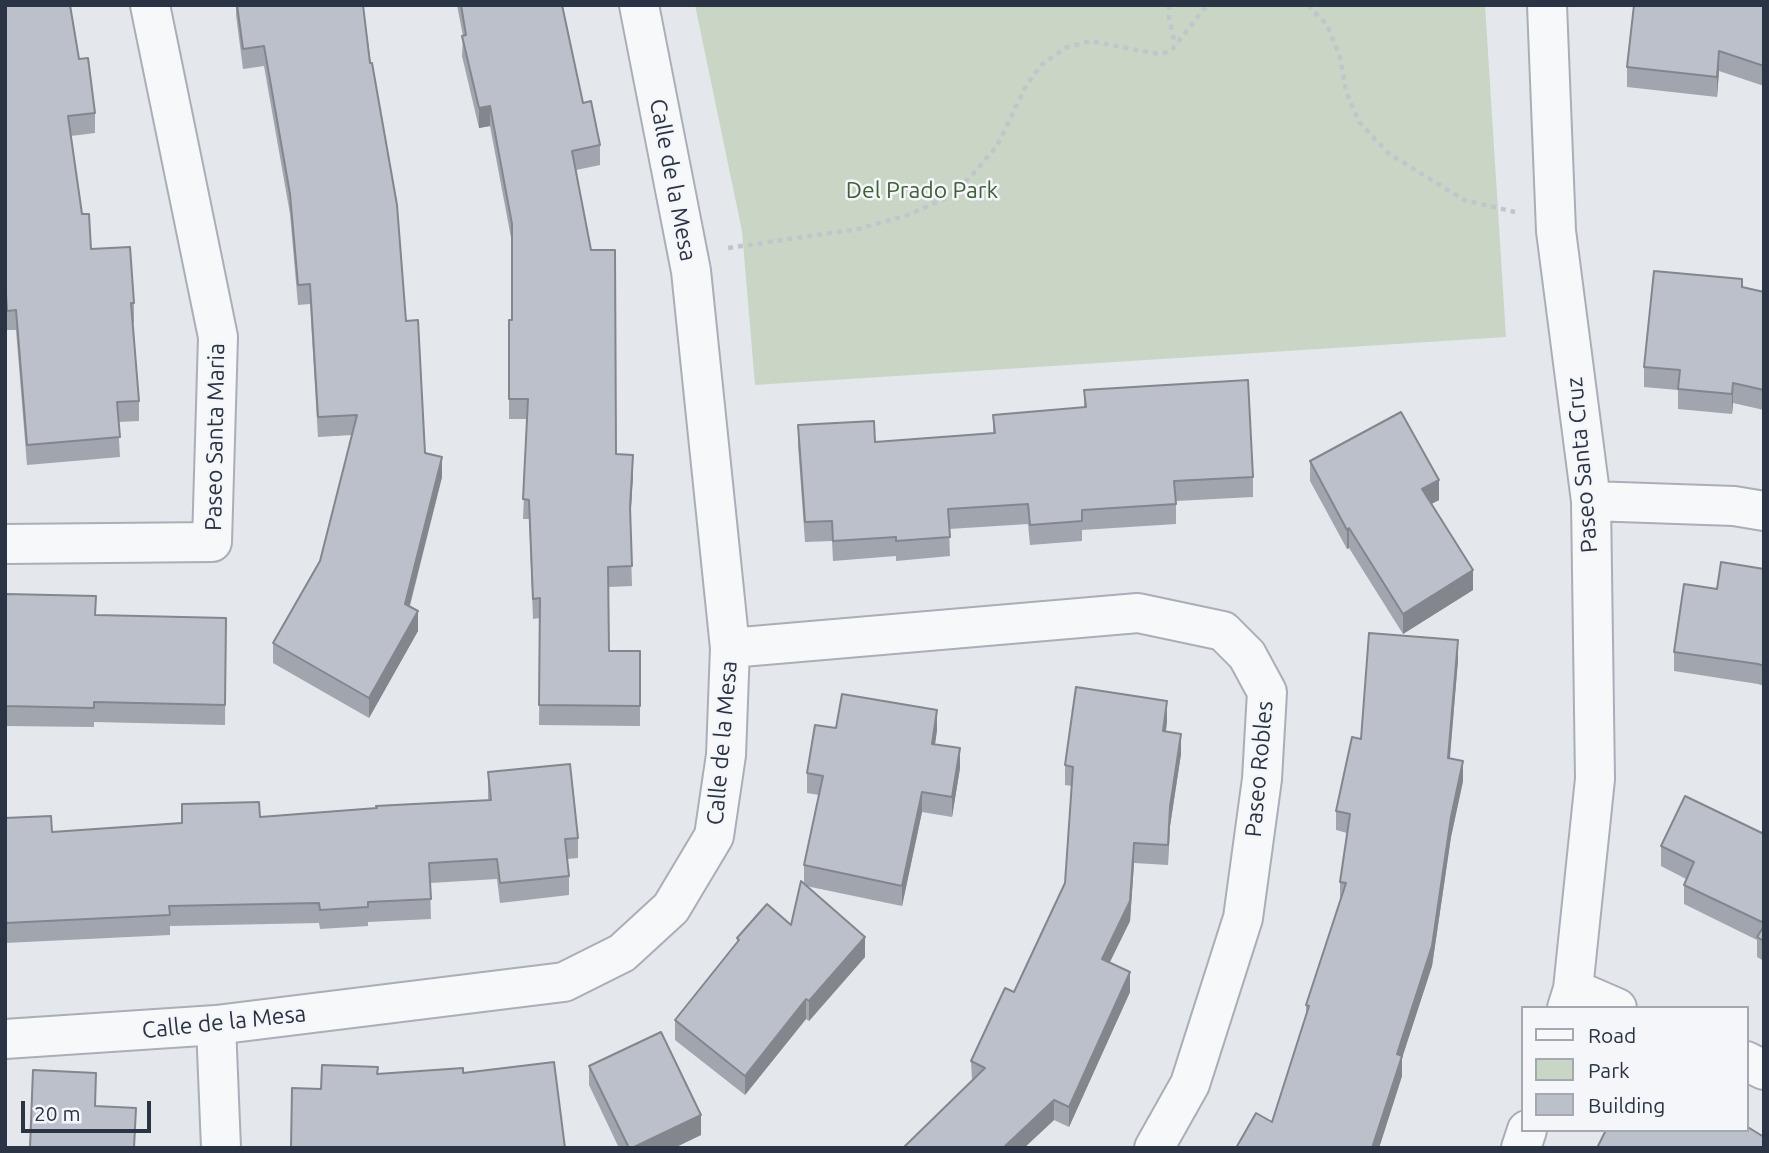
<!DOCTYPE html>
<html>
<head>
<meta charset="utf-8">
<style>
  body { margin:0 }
  #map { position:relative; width:1769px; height:1153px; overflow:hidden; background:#e4e7ec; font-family:Ubuntu,sans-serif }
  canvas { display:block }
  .frame { position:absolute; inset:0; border:7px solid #2b3445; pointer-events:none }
  .legend { position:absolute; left:1521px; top:1006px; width:228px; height:126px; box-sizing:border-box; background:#f4f6f9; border:2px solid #a4a8b1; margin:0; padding:9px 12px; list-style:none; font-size:21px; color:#2b3445 }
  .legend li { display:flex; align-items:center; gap:14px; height:35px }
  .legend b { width:35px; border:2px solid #a4a8b1 }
  .scale { position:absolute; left:21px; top:1101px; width:130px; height:32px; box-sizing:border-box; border:4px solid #2b3445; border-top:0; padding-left:9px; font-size:21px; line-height:24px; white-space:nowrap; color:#2b3445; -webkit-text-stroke:5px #f4f6f9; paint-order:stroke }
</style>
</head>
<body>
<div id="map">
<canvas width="1769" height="1153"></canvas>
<div class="frame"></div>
<ul class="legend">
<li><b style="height:9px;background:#f7f8fa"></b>Road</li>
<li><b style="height:19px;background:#c9d6c5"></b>Park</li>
<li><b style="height:19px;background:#bbc0ca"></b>Building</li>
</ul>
<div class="scale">20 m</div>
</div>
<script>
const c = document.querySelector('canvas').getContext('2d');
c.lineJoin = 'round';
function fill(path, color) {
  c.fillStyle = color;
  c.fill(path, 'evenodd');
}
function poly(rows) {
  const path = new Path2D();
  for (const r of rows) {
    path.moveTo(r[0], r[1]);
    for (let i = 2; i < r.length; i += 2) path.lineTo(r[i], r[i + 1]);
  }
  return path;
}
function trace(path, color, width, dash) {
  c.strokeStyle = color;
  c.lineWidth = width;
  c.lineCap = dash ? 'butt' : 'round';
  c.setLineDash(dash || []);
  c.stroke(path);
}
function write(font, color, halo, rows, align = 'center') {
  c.font = font + ' Ubuntu,sans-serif';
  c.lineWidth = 5;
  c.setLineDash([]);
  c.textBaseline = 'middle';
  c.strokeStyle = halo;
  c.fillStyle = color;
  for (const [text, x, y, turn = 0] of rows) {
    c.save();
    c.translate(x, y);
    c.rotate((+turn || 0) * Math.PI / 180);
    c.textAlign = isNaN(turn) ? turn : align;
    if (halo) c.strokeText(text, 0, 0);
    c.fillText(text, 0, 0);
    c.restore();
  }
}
fill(poly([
  [695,5,1485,5,1506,337,755,385,742,231]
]), '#c9d6c5');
const minor = poly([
  [1547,5,1556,231,1591,501,1595,779,1573,989,1567,1008],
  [1591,501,1734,506,1764,511],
  [5,544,212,542,218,337,150,5],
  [730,648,1138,613,1223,631,1247,655,1267,692,1262,779,1243,918,1190,1084,1154,1148],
  [1573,989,1617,1008],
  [216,1025,221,1148],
  [5,1039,216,1025,564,982,622,953,671,908,714,836,726,755,730,648,691,271,639,5],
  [1746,1061,1764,1070],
  [1521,1148,1527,1130]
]);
trace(minor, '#a9aeb7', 42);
trace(poly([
  [1169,5,1169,17,1175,45],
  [1308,5,1327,25,1340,57,1346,92,1359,122,1388,153,1464,200,1515,212],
  [728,248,858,229,905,216,949,197,973,174,997,146,1025,88,1040,66,1065,48,1090,41,1159,54,1171,51,1207,5]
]), '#c2c5cb', 4.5, [5, 5]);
trace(minor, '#f7f8fa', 38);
fill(poly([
  [5,5,79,59,95,113,95,133,71,136,82,214,91,249,134,303,134,323,132,323,139,401,139,421,118,422,120,457,27,465,16,330,7,330,5,298],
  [236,5,363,5,406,321,425,453,442,477,410,606,418,631,369,718,273,663,273,643,320,561,352,435,318,437,310,304,298,305,290,214,264,66,243,69,236,15],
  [457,5,562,5,583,103,600,145,600,165,576,170,616,454,633,475,630,518,632,586,608,587,609,651,640,651,640,726,539,725,540,618,533,619,529,519,523,519,527,419,509,419,509,320,512,320,512,243,490,126,479,128,462,56,463,36],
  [1764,5,1764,86,1719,71,1717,97,1627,87,1627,67],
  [1742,287,1764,292,1764,410,1733,403,1732,414,1678,409,1678,390,1644,387,1644,367],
  [1084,390,1253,477,1253,497,1176,501,1176,524,1082,530,1082,541,1030,545,1028,524,949,529,950,556,896,561,896,556,833,561,832,541,805,542,798,445,798,425,875,442,993,433,993,415,1084,407],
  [1310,461,1439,500,1431,504,1473,590,1403,634,1349,548,1347,549,1310,481],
  [1764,569,1764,686,1758,684,1674,671,1674,652,1717,589],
  [96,615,226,618,225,725,94,722,94,727,5,726,5,652],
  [1458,660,1450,758,1463,781,1451,837,1432,966,1402,1058,1402,1076,1379,1148,1236,1148,1272,1122,1306,1016,1306,1005,1340,902,1340,882,1347,833,1336,830,1336,811,1361,739],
  [1167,721,1166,732,1181,754,1170,826,1168,865,1134,863,1130,921,1110,962,1130,992,1069,1127,1054,1120,1024,1148,903,1148,972,1081,971,1061,1014,992,1065,883,1072,786,1065,785,1065,765],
  [836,728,937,730,935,744,960,768,952,817,922,812,902,906,806,886,865,957,809,1021,806,1019,745,1095,675,1040,675,1020,737,942,737,938,791,925,804,884,804,865,819,795,807,793,807,773],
  [488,772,578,838,578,858,567,859,569,876,569,895,500,903,497,879,430,883,431,919,368,922,368,926,320,929,319,923,170,926,170,935,5,943,5,818,52,832,488,800],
  [1764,834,1764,961,1757,957,1757,940,1684,904,1684,885,1686,879,1661,866,1661,846],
  [589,1066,701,1135,674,1148,619,1148,589,1085]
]), '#a1a5ae');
fill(poly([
  [1719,51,1719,71,1717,97,1717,77],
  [490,106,490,126,479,128,479,108],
  [1733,383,1733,403,1732,414,1732,394],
  [633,455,633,475,630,527,630,507],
  [442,457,442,477,405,623,405,604],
  [1439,480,1439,500,1422,509,1422,489],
  [1349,528,1349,548,1347,549,1347,530],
  [1473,570,1473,590,1403,634,1403,614],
  [418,611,418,631,369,718,369,698],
  [1458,640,1458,660,1448,778,1448,758],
  [1167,701,1167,721,1163,751,1163,731],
  [937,710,937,730,932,764,932,744],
  [1181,734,1181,754,1170,826,1168,865,1170,807],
  [960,748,960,768,952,817,952,797],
  [1463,761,1463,781,1451,837,1432,966,1402,1058,1402,1076,1379,1148,1372,1148,1451,817],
  [922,792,922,812,902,906,902,886],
  [1134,843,1134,863,1130,921,1102,978,1102,959],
  [865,937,865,957,809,1021,809,1001],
  [1130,972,1130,992,1069,1127,1069,1107],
  [806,999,806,1019,745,1095,745,1076],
  [1054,1100,1054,1120,1024,1148,1003,1148],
  [701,1115,701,1135,674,1148,632,1148]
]), '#83868d');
const building = poly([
  [5,5,70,5,79,59,88,58,95,113,68,116,82,214,89,214,91,249,130,247,134,303,131,303,139,401,117,402,120,437,27,445,16,310,7,311,5,278,5,5],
  [237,5,363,5,370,63,372,63,397,205,406,321,418,320,425,453,442,457,405,604,418,611,369,698,273,643,320,561,357,415,318,417,310,284,298,285,290,194,264,46,243,49,237,5],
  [461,5,562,5,583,103,591,101,600,145,572,151,591,250,615,250,616,454,633,455,630,507,632,566,608,567,609,651,640,651,640,706,539,705,540,598,533,599,529,500,523,499,528,399,509,399,509,320,512,320,512,224,490,106,479,108,462,36,466,35,461,5],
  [1634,5,1764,5,1764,66,1719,51,1717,77,1627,67,1634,5],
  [1654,271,1742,279,1742,287,1764,292,1764,390,1733,383,1732,394,1678,389,1680,370,1644,367,1654,271],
  [1248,380,1253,477,1174,481,1176,504,1082,510,1082,521,1030,525,1028,504,948,509,950,537,896,541,896,537,833,541,832,521,805,522,798,425,874,421,875,442,995,433,993,415,1086,407,1084,390,1248,380],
  [1401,412,1439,480,1422,489,1473,570,1403,614,1349,528,1347,530,1310,461,1401,412],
  [1721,562,1764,569,1764,666,1758,664,1674,652,1684,584,1717,589,1721,562],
  [6,594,96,596,95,615,226,618,225,705,94,702,94,708,5,706,6,594],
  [1369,633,1458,640,1448,758,1463,761,1451,817,1432,946,1397,1054,1402,1056,1372,1148,1236,1148,1256,1113,1272,1122,1309,1006,1306,1005,1346,883,1340,882,1350,814,1336,811,1352,737,1361,739,1369,633],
  [1076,687,1167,701,1163,731,1181,734,1170,807,1168,845,1134,843,1130,901,1102,959,1130,972,1069,1107,1054,1100,1003,1148,903,1148,985,1068,971,1061,1005,988,1014,992,1065,883,1073,767,1065,765,1076,687],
  [842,694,937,710,932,744,960,748,952,797,922,792,902,886,804,865,823,776,807,773,815,725,836,728,842,694],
  [570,764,578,838,565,839,569,876,500,883,497,859,429,863,431,899,368,902,368,907,320,910,319,903,169,906,170,915,5,923,5,818,51,816,52,832,182,823,182,804,259,802,260,817,377,808,376,806,491,800,488,772,570,764],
  [1685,796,1764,834,1764,923,1684,885,1694,862,1661,846,1685,796],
  [801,881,865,937,809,1001,806,999,745,1076,675,1020,739,940,737,938,767,904,791,925,801,881],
  [1764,926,1764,941,1757,937,1764,926],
  [661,1032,701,1115,632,1148,629,1148,589,1066,661,1032],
  [554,1062,565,1148,291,1148,292,1088,321,1089,322,1065,378,1067,377,1074,463,1068,463,1073,554,1062],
  [33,1070,96,1073,95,1106,136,1108,134,1148,30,1148,33,1070],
  [1746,1126,1764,1137,1764,1148,1597,1148,1606,1130,1746,1130,1746,1126]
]);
fill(building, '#bbc0ca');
trace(building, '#83868d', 2);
write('23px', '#2b3445', '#f4f6f9', [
  ["Calle de la Mesa",673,180,79],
  ["Paseo Santa Maria",215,437,-89],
  ["Paseo Santa Cruz",1582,465,-95],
  ["Calle de la Mesa",722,743,-85],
  ["Paseo Robles",1259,769,-85],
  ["Calle de la Mesa",224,1022,-6]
]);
write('23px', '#3f6138', '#f4f6f9', [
  ["Del Prado Park",922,190]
]);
</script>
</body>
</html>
